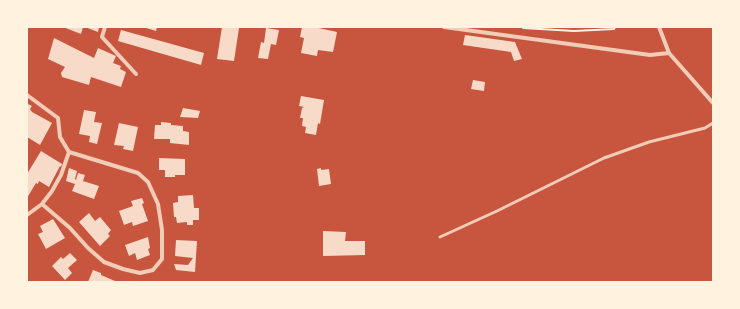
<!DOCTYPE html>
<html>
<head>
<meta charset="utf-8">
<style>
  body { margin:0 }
  #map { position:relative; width:740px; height:309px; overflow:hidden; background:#c8553d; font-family:"Noto Sans",sans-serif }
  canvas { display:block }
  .frame { position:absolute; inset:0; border:28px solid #fff3e0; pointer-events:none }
</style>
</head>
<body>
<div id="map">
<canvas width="740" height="309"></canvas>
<div class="frame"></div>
</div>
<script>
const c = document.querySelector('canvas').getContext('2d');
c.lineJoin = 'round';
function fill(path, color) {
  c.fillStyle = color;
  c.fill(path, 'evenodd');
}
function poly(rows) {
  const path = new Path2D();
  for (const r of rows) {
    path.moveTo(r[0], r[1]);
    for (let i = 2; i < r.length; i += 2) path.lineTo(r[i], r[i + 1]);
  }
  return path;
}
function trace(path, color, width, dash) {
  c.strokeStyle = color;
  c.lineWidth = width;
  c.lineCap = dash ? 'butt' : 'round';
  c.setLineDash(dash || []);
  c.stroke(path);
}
fill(poly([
  [63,27,83,27,81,34],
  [85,27,99,27,98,32],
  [143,27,157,27,156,31],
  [222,27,239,28,234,61,217,59],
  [302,27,314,27,337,32,333,52,318,50,317,56,301,53,304,38,300,37],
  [266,28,279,30,276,45,271,44,268,59,258,58,261,42,264,43],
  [121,30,204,53,201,65,118,41],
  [465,35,515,42,522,59,514,61,511,52,463,45],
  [54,38,94,58,98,48,116,56,113,63,121,66,120,69,126,72,121,87,91,77,89,85,62,77,61,73,65,67,48,59],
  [473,80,485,82,484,91,471,89],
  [301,96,324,100,320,124,318,123,316,135,305,133,306,127,302,126,303,118,300,118,302,108,304,107,299,106],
  [28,104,32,106,30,109,32,112,52,123,40,145,27,137,27,105],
  [183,108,200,111,198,118,180,117],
  [84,110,96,112,94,122,102,123,97,144,89,142,90,136,79,134],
  [161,122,171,123,171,125,183,126,183,131,189,132,189,145,170,143,170,139,154,139,155,125,161,125],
  [119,123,138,127,133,151,123,149,124,146,114,145],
  [41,151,62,164,61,167,60,166,49,187,39,181,38,184,36,183,27,198,27,174],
  [159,158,185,159,185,175,175,175,175,177,165,177,165,170,159,170],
  [69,168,77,171,75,179,76,180,78,173,85,175,83,181,99,186,94,199,72,191,75,184,66,181],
  [321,168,321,170,329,169,331,184,319,186,317,169],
  [193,195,194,208,199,208,199,220,193,220,193,225,187,225,187,222,177,223,176,217,174,217,173,203,178,202,178,196],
  [142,198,144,203,142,204,148,221,133,226,132,222,124,225,119,211,133,206,131,201],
  [89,213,95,221,100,217,111,230,108,234,110,236,100,246,79,222],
  [53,219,65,238,46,249,38,234,43,232,40,226],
  [323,231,346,232,345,241,365,241,365,255,323,256],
  [148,237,150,248,148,249,150,255,137,260,135,253,129,256,125,245],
  [176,240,197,241,195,272,176,270,174,264,188,265,193,258,175,256],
  [70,253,77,260,68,268,72,273,65,280,52,266,61,257,63,259],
  [93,270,101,273,101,275,115,281,115,282,88,282]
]), '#f7dbc8');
trace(poly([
  [523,28,574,31,614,29,615,27]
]), '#fff3e0', 2);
trace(poly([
  [440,237,497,211,604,158,649,142,705,128,713,123]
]), '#f1ccb7', 3);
trace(poly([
  [105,27,102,37,136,74],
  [444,27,650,55,669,53],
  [659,27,669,53,713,103],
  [27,95,58,118,60,137,69,152,138,173,148,182,158,204,162,230,162,259,153,270,140,273,123,269,104,262,88,248,70,228,42,204],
  [27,215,42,204,52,191,61,175,69,152]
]), '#f1ccb7', 4);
</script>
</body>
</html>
